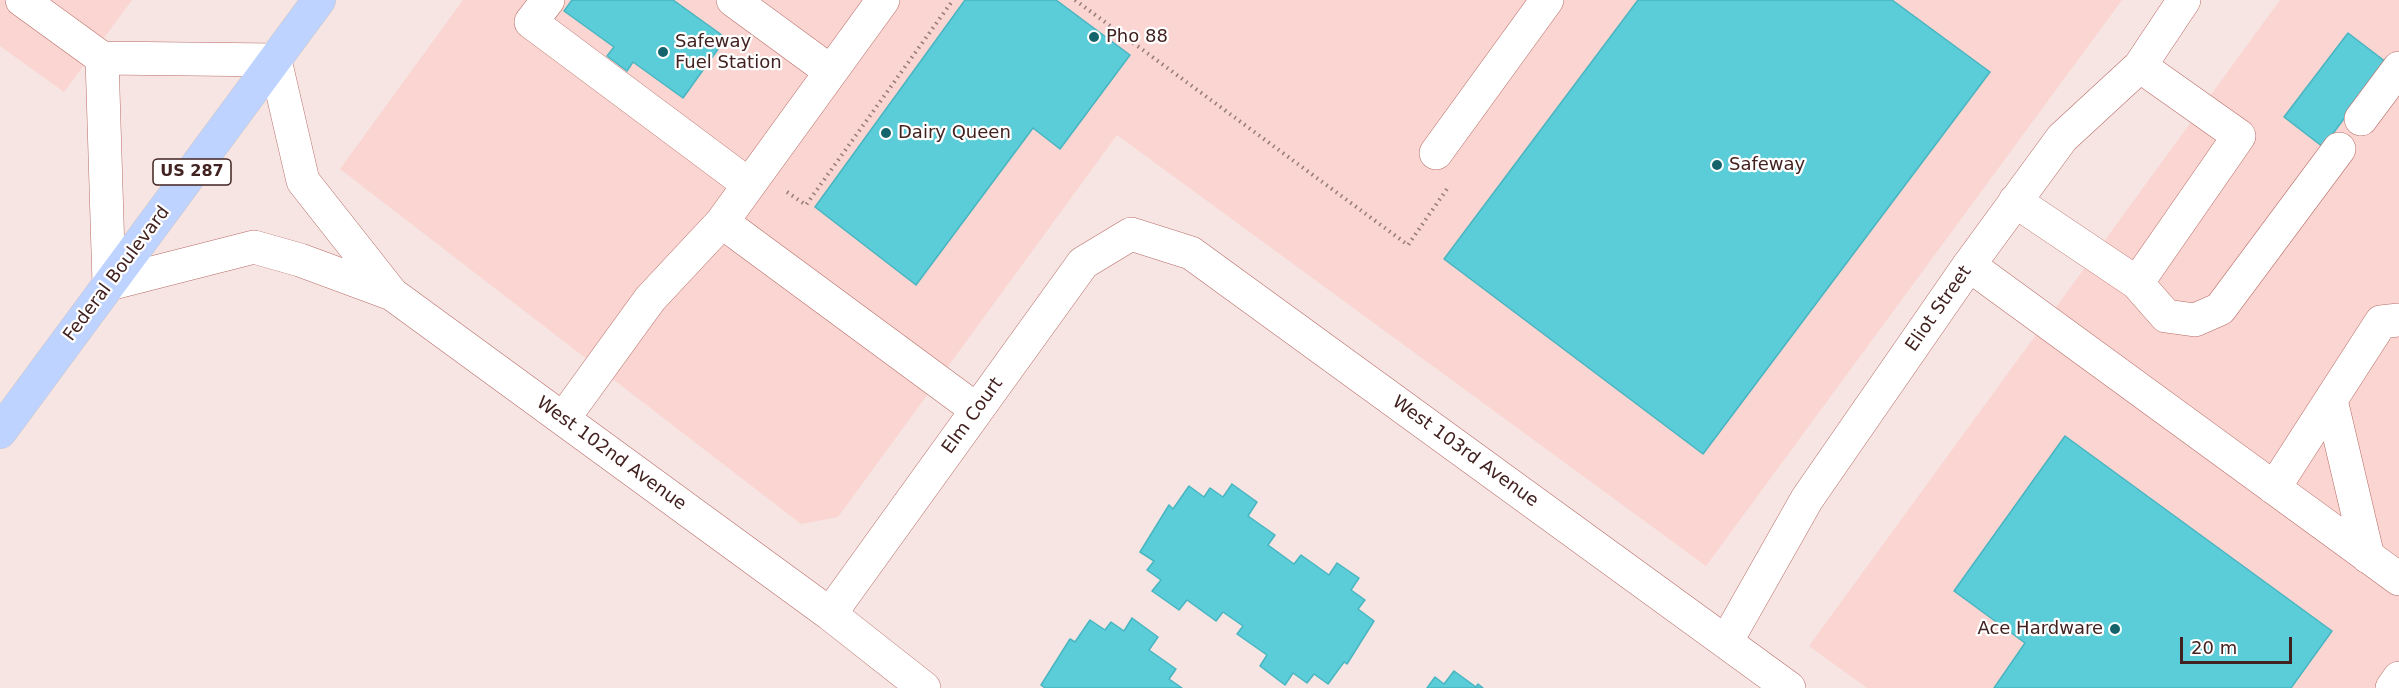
<!DOCTYPE html>
<html>
<head>
<meta charset="utf-8">
<style>
  body { margin:0 }
  #map { position:relative; width:2399px; height:688px; overflow:hidden; background:#f6e5e3; font-family:"DejaVu Sans",sans-serif }
  canvas { display:block }
  .scale { position:absolute; left:2180px; top:637px; width:112px; height:27px; box-sizing:border-box; border:3px solid #422220; border-top:0; padding-left:8px; font-size:18px; line-height:21px; white-space:nowrap; color:#422220; -webkit-text-stroke:4px #fff; paint-order:stroke }
</style>
</head>
<body>
<div id="map">
<canvas width="2399" height="688"></canvas>
<div class="scale">20 m</div>
</div>
<script>
const c = document.querySelector('canvas').getContext('2d');
c.lineJoin = 'round';
function fill(path, color) {
  c.fillStyle = color;
  c.fill(path, 'evenodd');
}
function poly(rows) {
  const path = new Path2D();
  for (const r of rows) {
    path.moveTo(r[0], r[1]);
    for (let i = 2; i < r.length; i += 2) path.lineTo(r[i], r[i + 1]);
  }
  return path;
}
function trace(path, color, width, dash) {
  c.strokeStyle = color;
  c.lineWidth = width;
  c.lineCap = dash ? 'butt' : 'round';
  c.setLineDash(dash || []);
  c.stroke(path);
}
function write(font, color, halo, rows, align = 'center') {
  c.font = font + ' "DejaVu Sans",sans-serif';
  c.lineWidth = 4.5;
  c.setLineDash([]);
  c.textBaseline = 'middle';
  c.strokeStyle = halo;
  c.fillStyle = color;
  for (const [text, x, y, turn = 0] of rows) {
    c.save();
    c.translate(x, y);
    c.rotate((+turn || 0) * Math.PI / 180);
    c.textAlign = isNaN(turn) ? turn : align;
    if (halo) c.strokeText(text, 0, 0);
    c.fillText(text, 0, 0);
    c.restore();
  }
}
fill(poly([
  [0,0,132,0,64,92,0,46],
  [463,0,2122,0,1706,566,1117,135,838,517,801,524,340,169],
  [2280,0,2399,0,2399,688,1867,688,1809,646]
]), '#fbd5d1');
const building = poly([
  [572,0,673,0,726,38,683,98,633,62,627,71,607,56,614,47,564,11,572,0],
  [965,0,1056,0,1130,55,1060,149,1033,128,916,285,815,207,965,0],
  [1638,0,1892,0,1990,72,1703,454,1444,259,1638,0],
  [2348,33,2386,62,2323,147,2284,117,2348,33],
  [2065,436,2332,631,2291,688,1994,688,2025,643,1954,591,2065,436],
  [1232,484,1257,502,1248,516,1275,535,1268,545,1294,564,1301,555,1329,575,1337,563,1359,578,1351,590,1365,600,1358,609,1374,621,1347,664,1344,662,1328,684,1314,674,1307,683,1293,673,1285,685,1260,666,1267,655,1237,634,1243,626,1223,612,1216,621,1187,600,1179,610,1152,591,1161,580,1147,570,1154,561,1140,552,1169,505,1173,509,1189,486,1204,497,1210,488,1223,497,1232,484],
  [1132,618,1158,637,1149,650,1176,669,1169,679,1182,688,1045,688,1041,685,1070,639,1075,642,1090,620,1105,630,1111,622,1124,631,1132,618],
  [1454,671,1476,687,1478,684,1483,688,1427,688,1435,677,1444,684,1454,671]
]);
fill(building, '#5bcdd9');
trace(building, '#48b5c0', 1.5);
const minor = poly([
  [22,0,102,58,275,60,303,181,392,294,830,614,924,688],
  [548,0,531,22,748,184],
  [733,0,830,71],
  [102,58,109,284,254,247,300,260,392,294],
  [2361,119,2399,68],
  [1436,153,1547,0],
  [2015,201,2137,283,2239,136,2140,66],
  [722,222,977,410],
  [1969,265,2399,579],
  [2137,283,2166,316,2195,320,2220,309,2339,149],
  [2331,400,2368,557],
  [563,419,650,299,722,222,883,0],
  [2274,488,2381,322,2399,320],
  [830,614,1083,263,1131,234,1191,253,1789,688],
  [1726,642,1807,499,1969,265,2062,138,2140,66,2184,0],
  [2392,688,2399,678]
]);
const major = poly([
  [0,432,319,0]
]);
trace(minor, '#b86c66', 34);
trace(major, '#cec6c5', 34);
trace(poly([
  [1075,0,1408,245,1449,186],
  [787,192,806,205,953,0]
]), '#947b79', 4, [1.5, 4.5]);
trace(minor, '#fff', 33);
trace(major, '#bed3ff', 33);
for (const [x, y, r, color] of [
  [1094,37,6,"#15636b"],
  [663,52,6,"#15636b"],
  [886,133,6,"#15636b"],
  [1717,165,6,"#15636b"],
  [2115,629,6,"#15636b"]
]) {
  const dot = new Path2D();
  dot.arc(x, y, r, 0, 2 * Math.PI);
  c.fillStyle = color;
  c.fill(dot);
  trace(dot, '#fff', 2);
}
for (const [x, y, w] of [
  [192,172,78]
]) {
  const box = new Path2D();
  box.roundRect(x - w / 2, y - 13, w, 26, 4.5);
  c.fillStyle = '#fff';
  c.fill(box);
  trace(box, '#422220', 1.5);
}
write('bold 16px', '#422220', null, [
  ["US 287",192,172]
]);
write('18px', '#422220', '#fff', [
  ["Pho 88",1106,37],
  ["Safeway",675,42],
  ["Fuel Station",675,63],
  ["Dairy Queen",898,133],
  ["Safeway",1729,165],
  ["Ace Hardware",2103,629,"right"]
], 'left');
write('18px', '#422220', '#fff', [
  ["Federal Boulevard",117,274,-53],
  ["Eliot Street",1939,309,-55],
  ["Elm Court",973,416,-54],
  ["West 103rd Avenue",1465,452,36],
  ["West 102nd Avenue",611,454,36]
]);
</script>
</body>
</html>
